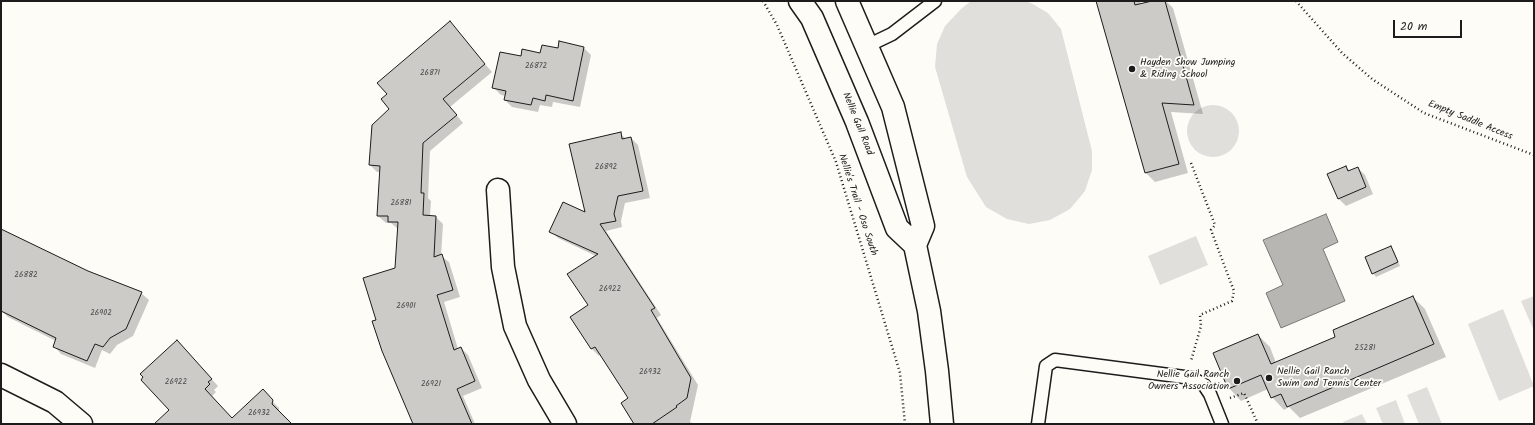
<!DOCTYPE html>
<html>
<head>
<meta charset="utf-8">
<style>
  body { margin:0 }
  #map { position:relative; width:1535px; height:425px; overflow:hidden; background:#fdfcf7; font-family:Kalam,sans-serif }
  canvas { display:block }
  .frame { position:absolute; inset:0; border:2px solid #1c1c1c; pointer-events:none }
  .scale { position:absolute; left:1393px; top:20px; width:69px; height:18px; box-sizing:border-box; border:2px solid #1c1c1c; border-top:0; padding-left:5px; font-size:12px; line-height:14px; white-space:nowrap; color:#1c1c1c; -webkit-text-stroke:3px #fdfcf7; paint-order:stroke }
</style>
</head>
<body>
<div id="map">
<canvas width="1535" height="425"></canvas>
<div class="frame"></div>
<div class="scale">20 m</div>
</div>
<script>
const c = document.querySelector('canvas').getContext('2d');
c.lineJoin = 'round';
function fill(path, color) {
  c.fillStyle = color;
  c.fill(path, 'evenodd');
}
function poly(rows) {
  const path = new Path2D();
  for (const r of rows) {
    if (r.length === 3) {
      path.moveTo(r[0] + r[2], r[1]);
      path.arc(r[0], r[1], r[2], 0, 2 * Math.PI);
      continue;
    }
    path.moveTo(r[0], r[1]);
    for (let i = 2; i < r.length; i += 2) path.lineTo(r[i], r[i + 1]);
  }
  return path;
}
function trace(path, color, width, dash) {
  c.strokeStyle = color;
  c.lineWidth = width;
  c.lineCap = dash ? 'butt' : 'round';
  c.setLineDash(dash || []);
  c.stroke(path);
}
function write(font, color, halo, rows, align = 'center') {
  c.font = font + ' Kalam,sans-serif';
  c.lineWidth = 3.5;
  c.setLineDash([]);
  c.textBaseline = 'middle';
  c.strokeStyle = halo;
  c.fillStyle = color;
  for (const [text, x, y, turn = 0] of rows) {
    c.save();
    c.translate(x, y);
    c.rotate((+turn || 0) * Math.PI / 180);
    c.textAlign = isNaN(turn) ? turn : align;
    if (halo) c.strokeText(text, 0, 0);
    c.fillText(text, 0, 0);
    c.restore();
  }
}
fill(poly([
  [971,1,1023,1,1031,3,1048,13,1061,29,1092,151,1092,170,1085,191,1070,209,1050,220,1029,224,1007,219,986,207,967,177,935,67,937,44,945,26,961,9],
  [1213,131,26],
  [1196,236,1208,265,1160,285,1148,256],
  [1534,296,1534,331,1521,301],
  [1503,309,1534,386,1499,401,1468,324],
  [1427,387,1442,424,1419,424,1407,395],
  [1396,400,1405,424,1383,424,1376,408],
  [1362,414,1367,424,1344,424,1343,422]
]), '#e0dfdb');
const water = poly([
  [1326,214,1338,242,1323,249,1345,301,1281,328,1266,293,1283,285,1263,240,1326,214]
]);
fill(water, '#b7b6b2');
trace(water, '#797876', 1);
fill(poly([
  [1097,1,1140,1,1141,5,1156,1,1166,1,1173,8,1203,114,1171,112,1188,173,1155,182,1146,173],
  [450,23,492,72,450,107,463,123,430,151,428,198,431,201,430,216,436,217,443,224,441,256,449,262,460,297,444,302,458,349,461,348,468,355,482,388,463,396,475,424,414,424,377,320,396,269,398,229,391,223,386,223,378,216,381,172,377,172,370,165,390,109,388,94],
  [560,42,584,48,591,55,580,107,553,102,552,107,540,105,538,112,512,107,505,100,506,96,501,95,494,88,521,57,558,49],
  [621,134,626,139,631,138,638,145,650,198,625,203,621,221,622,227,606,231,661,315,657,318,698,385,690,422,694,424,636,424,629,398,601,354,599,356,592,349,572,317,590,306,596,256,558,238,551,231,586,214],
  [1346,167,1350,171,1358,168,1365,175,1373,194,1346,206,1339,199,1328,175],
  [1,230,88,272,141,293,149,300,133,336,117,345,110,354,102,350,95,368,61,354,54,346,56,341,8,317,1,310],
  [1390,247,1394,251,1400,266,1376,277,1373,273],
  [1413,297,1425,309,1446,357,1300,418,1289,407,1284,410,1272,397,1268,389,1241,401,1229,388,1258,335,1270,347,1276,363,1337,337],
  [184,349,218,386,214,390,216,392,212,396,232,419,262,391,279,408,279,412,291,424,163,424,171,410]
]), '#0003');
const building = poly([
  [1096,1,1134,1,1135,5,1152,1,1165,1,1194,105,1162,103,1179,164,1145,173,1096,1],
  [450,21,485,64,443,99,457,115,423,143,421,193,424,193,423,215,436,216,434,257,442,254,453,290,437,295,454,350,461,347,475,381,457,389,472,424,413,424,382,351,372,321,376,320,363,278,395,268,398,222,388,222,388,216,377,216,380,166,369,165,372,125,389,109,381,99,387,94,377,83,450,21],
  [559,41,584,47,573,101,546,95,545,101,533,98,531,105,504,100,506,91,492,88,500,52,521,56,522,49,540,53,542,45,558,48,559,41],
  [621,132,622,139,631,137,643,191,618,196,614,214,616,221,600,224,655,308,651,310,691,378,687,398,676,406,677,407,652,424,634,424,621,403,628,398,595,347,591,349,570,317,588,305,567,274,598,254,549,232,563,202,585,212,569,144,621,132],
  [1346,166,1348,171,1358,167,1366,187,1338,199,1327,174,1346,166],
  [1,229,88,271,142,292,126,329,110,338,103,347,95,344,87,361,53,347,56,338,1,311,1,229],
  [1391,246,1398,262,1372,274,1365,257,1391,246],
  [1413,296,1434,344,1287,407,1281,394,1271,398,1261,375,1228,389,1213,353,1258,334,1271,364,1335,337,1333,330,1413,296],
  [177,340,212,379,208,382,210,384,205,389,232,418,263,389,273,400,272,404,292,424,154,424,169,410,141,380,143,377,140,374,177,340]
]);
fill(building, '#cccbc8');
trace(building, '#1c1c1c', 1);
const service = poly([
  [867,46,892,34,935,1],
  [1038,424,1046,366,1055,360,1192,378,1204,385,1210,394,1222,424]
]);
const minor = poly([
  [498,190,503,267,515,326,539,380,565,424],
  [1,375,55,402,81,424]
]);
const tertiary = poly([
  [800,1,812,18,857,122,897,228,915,245,929,311,937,371,942,424],
  [847,1,893,107,923,226,915,245]
]);
trace(service, '#1c1c1c', 15);
trace(minor, '#1c1c1c', 25);
trace(tertiary, '#1c1c1c', 25);
trace(poly([
  [763,1,777,25,836,162,894,353,900,373,905,424],
  [1296,1,1342,53,1372,79,1424,113,1534,155],
  [1191,163,1215,225,1211,230,1234,291,1232,301,1200,315,1201,326,1191,361],
  [1230,398,1244,393,1258,424]
]), '#1c1c1c', 2.5, [1, 3]);
trace(service, '#fdfcf7', 12);
trace(minor, '#fdfcf7', 22);
trace(tertiary, '#fdfcf7', 22);
for (const [x, y, r, color] of [
  [1132,69,4,"#1c1c1c"],
  [1269,378,4,"#1c1c1c"],
  [1237,381,4,"#1c1c1c"]
]) {
  const dot = new Path2D();
  dot.arc(x, y, r, 0, 2 * Math.PI);
  c.fillStyle = color;
  c.fill(dot);
  trace(dot, '#fdfcf7', 1.5);
}
write('8px', '#484847', null, [
  ["26872",536,67],
  ["26871",430,74],
  ["26892",606,168],
  ["26881",401,204],
  ["26882",26,276],
  ["26922",610,290],
  ["26901",406,307],
  ["26902",101,314],
  ["25281",1365,349],
  ["26932",650,373],
  ["26922",176,383],
  ["26921",431,385],
  ["26932",259,414]
]);
write('10px', '#1c1c1c', '#fdfcf7', [
  ["Hayden Show Jumping",1140,63],
  ["& Riding School",1140,75],
  ["Nellie Gail Ranch",1277,372],
  ["Swim and Tennis Center",1277,384],
  ["Nellie Gail Ranch",1229,375,"right"],
  ["Owners Association",1229,387,"right"]
], 'left');
write('10px', '#1c1c1c', '#fdfcf7', [
  ["Empty Saddle Access",1470,121,22],
  ["Nellie Gail Road",857,124,68],
  ["Nellie's Trail - Oso South",857,205,72]
]);
</script>
</body>
</html>
